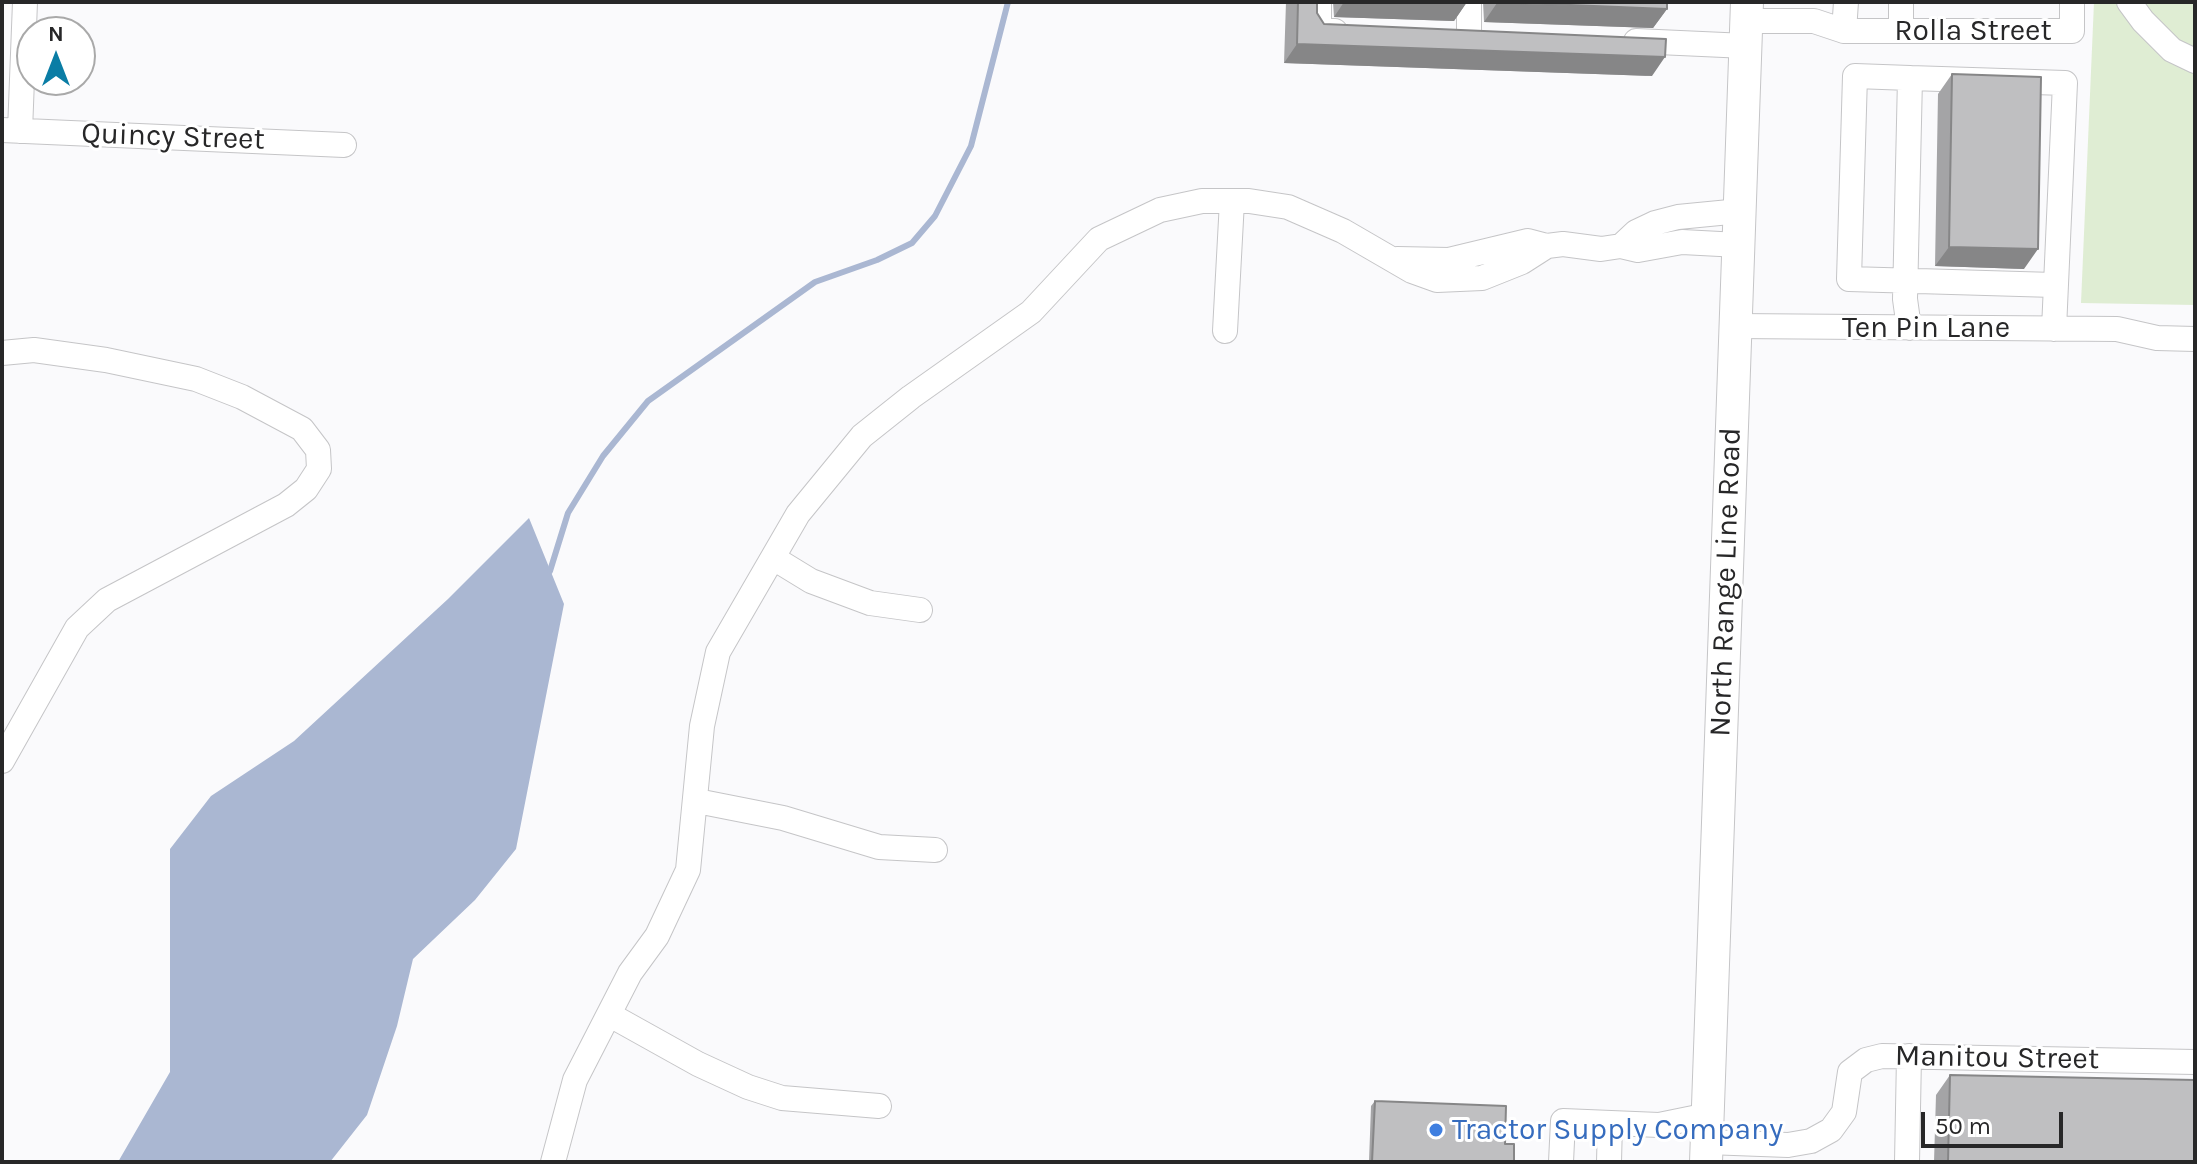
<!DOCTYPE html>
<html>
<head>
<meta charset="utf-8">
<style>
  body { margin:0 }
  #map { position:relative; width:2197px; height:1164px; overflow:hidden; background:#fafafc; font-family:Karla,sans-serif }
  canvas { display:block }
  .frame { position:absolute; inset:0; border:4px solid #272728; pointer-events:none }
  .north { position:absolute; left:16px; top:16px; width:80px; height:80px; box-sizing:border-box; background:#fff; border:2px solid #a9a9a9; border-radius:50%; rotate:0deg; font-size:22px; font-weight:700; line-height:32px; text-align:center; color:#272728 }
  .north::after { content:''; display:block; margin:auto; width:28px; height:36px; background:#0a7da5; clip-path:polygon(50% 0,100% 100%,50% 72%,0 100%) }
  .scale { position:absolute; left:1921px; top:1112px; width:142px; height:36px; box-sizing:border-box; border:4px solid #272728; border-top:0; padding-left:10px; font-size:24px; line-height:28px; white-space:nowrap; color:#272728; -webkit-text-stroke:6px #fff; paint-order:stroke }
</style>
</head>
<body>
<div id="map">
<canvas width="2197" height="1164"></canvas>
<div class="frame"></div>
<div class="north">N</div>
<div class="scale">50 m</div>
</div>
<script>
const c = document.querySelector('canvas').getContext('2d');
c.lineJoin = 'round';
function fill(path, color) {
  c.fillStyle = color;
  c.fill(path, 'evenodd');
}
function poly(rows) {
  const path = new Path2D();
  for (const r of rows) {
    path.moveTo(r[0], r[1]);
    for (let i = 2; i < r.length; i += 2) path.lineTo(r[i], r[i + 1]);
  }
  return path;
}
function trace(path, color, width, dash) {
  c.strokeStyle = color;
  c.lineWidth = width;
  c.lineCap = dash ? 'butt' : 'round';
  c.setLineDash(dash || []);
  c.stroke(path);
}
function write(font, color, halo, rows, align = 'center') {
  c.font = font + ' Karla,sans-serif';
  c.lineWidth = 6;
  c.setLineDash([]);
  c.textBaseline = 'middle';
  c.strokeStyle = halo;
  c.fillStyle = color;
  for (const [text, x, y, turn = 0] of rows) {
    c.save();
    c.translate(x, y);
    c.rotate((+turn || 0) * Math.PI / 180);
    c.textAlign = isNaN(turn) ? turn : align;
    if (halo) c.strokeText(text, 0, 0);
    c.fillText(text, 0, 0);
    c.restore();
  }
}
fill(poly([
  [2094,2,2195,2,2195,305,2081,303]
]), '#dfedd3');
fill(poly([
  [529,518,564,604,516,849,475,900,413,959,397,1026,367,1115,330,1162,118,1162,170,1072,170,849,211,796,294,741,448,599]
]), '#aab7d2');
trace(poly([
  [550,571,568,513,603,456,648,401,815,282,877,260,912,243,935,216,971,146,1008,2]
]), '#aab7d2', 6);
const minor = poly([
  [1319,2,1319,31,1335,31],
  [1901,2,1901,31],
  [2129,2,2143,21,2172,50,2195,61],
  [1746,21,1814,21,1844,31,2072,31,2072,2],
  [1844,31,1846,2],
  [1469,36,1469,2],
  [1636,41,1746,46],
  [1910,78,1855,76,1849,279,2054,285],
  [2,130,344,145],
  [20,131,25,2],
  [1621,246,1636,232,1655,223,1678,217,1740,211],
  [1397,259,1449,260,1528,241,1547,246],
  [1735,326,2117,329,2157,338,2195,339],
  [1909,328,1905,299,1910,78,2065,83,2054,329],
  [1225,331,1232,201],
  [2,353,34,350,106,360,196,379,242,397,302,429,318,450,319,469,306,489,286,505,107,600,77,628,2,761],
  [775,559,811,581,870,603,920,610],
  [697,801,783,818,879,847,935,850],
  [610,1015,698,1064,748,1087,782,1098,879,1106],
  [1707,1142,1788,1145,1811,1141,1831,1130,1844,1112,1850,1072,1866,1060,1882,1056,2195,1062],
  [553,1162,575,1080,630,973,657,936,688,870,702,726,718,652,798,514,862,436,911,397,1031,312,1099,239,1160,210,1202,201,1249,201,1288,207,1343,231,1412,271,1437,280,1482,278,1522,262,1547,246,1563,244,1601,249,1621,246,1638,250,1682,242,1739,245],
  [1561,1162,1563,1121,1659,1125,1708,1115],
  [1609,1162,1610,1123],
  [1907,1162,1909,1056]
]);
const major = poly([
  [1706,1162,1747,2]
]);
trace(minor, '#c5c5c7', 26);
trace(major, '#c5c5c7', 34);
trace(minor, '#fff', 24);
trace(major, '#fff', 32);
fill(poly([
  [1286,2,1317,2,1317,13,1324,24,1652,76,1284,63],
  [1333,2,1467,2,1454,21,1334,17],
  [1483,2,1667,2,1667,9,1653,28,1484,22],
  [1952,74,2024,269,1935,266,1938,94],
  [1950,1075,2195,1162,1934,1162,1936,1095],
  [1375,1101,1505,1144,1514,1162,1369,1162,1371,1106]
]), '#a4a4a6');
fill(poly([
  [1344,2,1467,2,1454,21,1334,17],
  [1497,3,1667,9,1653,28,1484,22],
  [1297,44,1665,57,1652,76,1284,63],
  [1949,247,2038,249,2024,269,1935,266]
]), '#868687');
const building = poly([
  [1298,2,1317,2,1317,13,1324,24,1666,39,1665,57,1297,44,1298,2],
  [1497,2,1667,2,1667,9,1497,2],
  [1952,74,2041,77,2038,249,1949,247,1952,74],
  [1950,1075,2195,1080,2195,1162,1948,1162,1950,1075],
  [1375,1101,1506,1106,1505,1144,1514,1144,1514,1162,1372,1162,1375,1101]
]);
fill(building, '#bfbfc1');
trace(building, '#868687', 2);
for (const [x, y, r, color] of [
  [1436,1130,8,"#3f7fe0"]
]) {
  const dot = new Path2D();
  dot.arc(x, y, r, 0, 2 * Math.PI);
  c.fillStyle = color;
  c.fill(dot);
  trace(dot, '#fff', 3);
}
write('30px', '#272728', '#fff', [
  ["Rolla Street",1973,31],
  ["Quincy Street",173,137,2],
  ["Ten Pin Lane",1926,328],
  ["North Range Line Road",1726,582,-88],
  ["Manitou Street",1997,1058,1]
]);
write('30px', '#366cbe', '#fff', [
  ["Tractor Supply Company",1452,1130]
], 'left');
</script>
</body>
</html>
